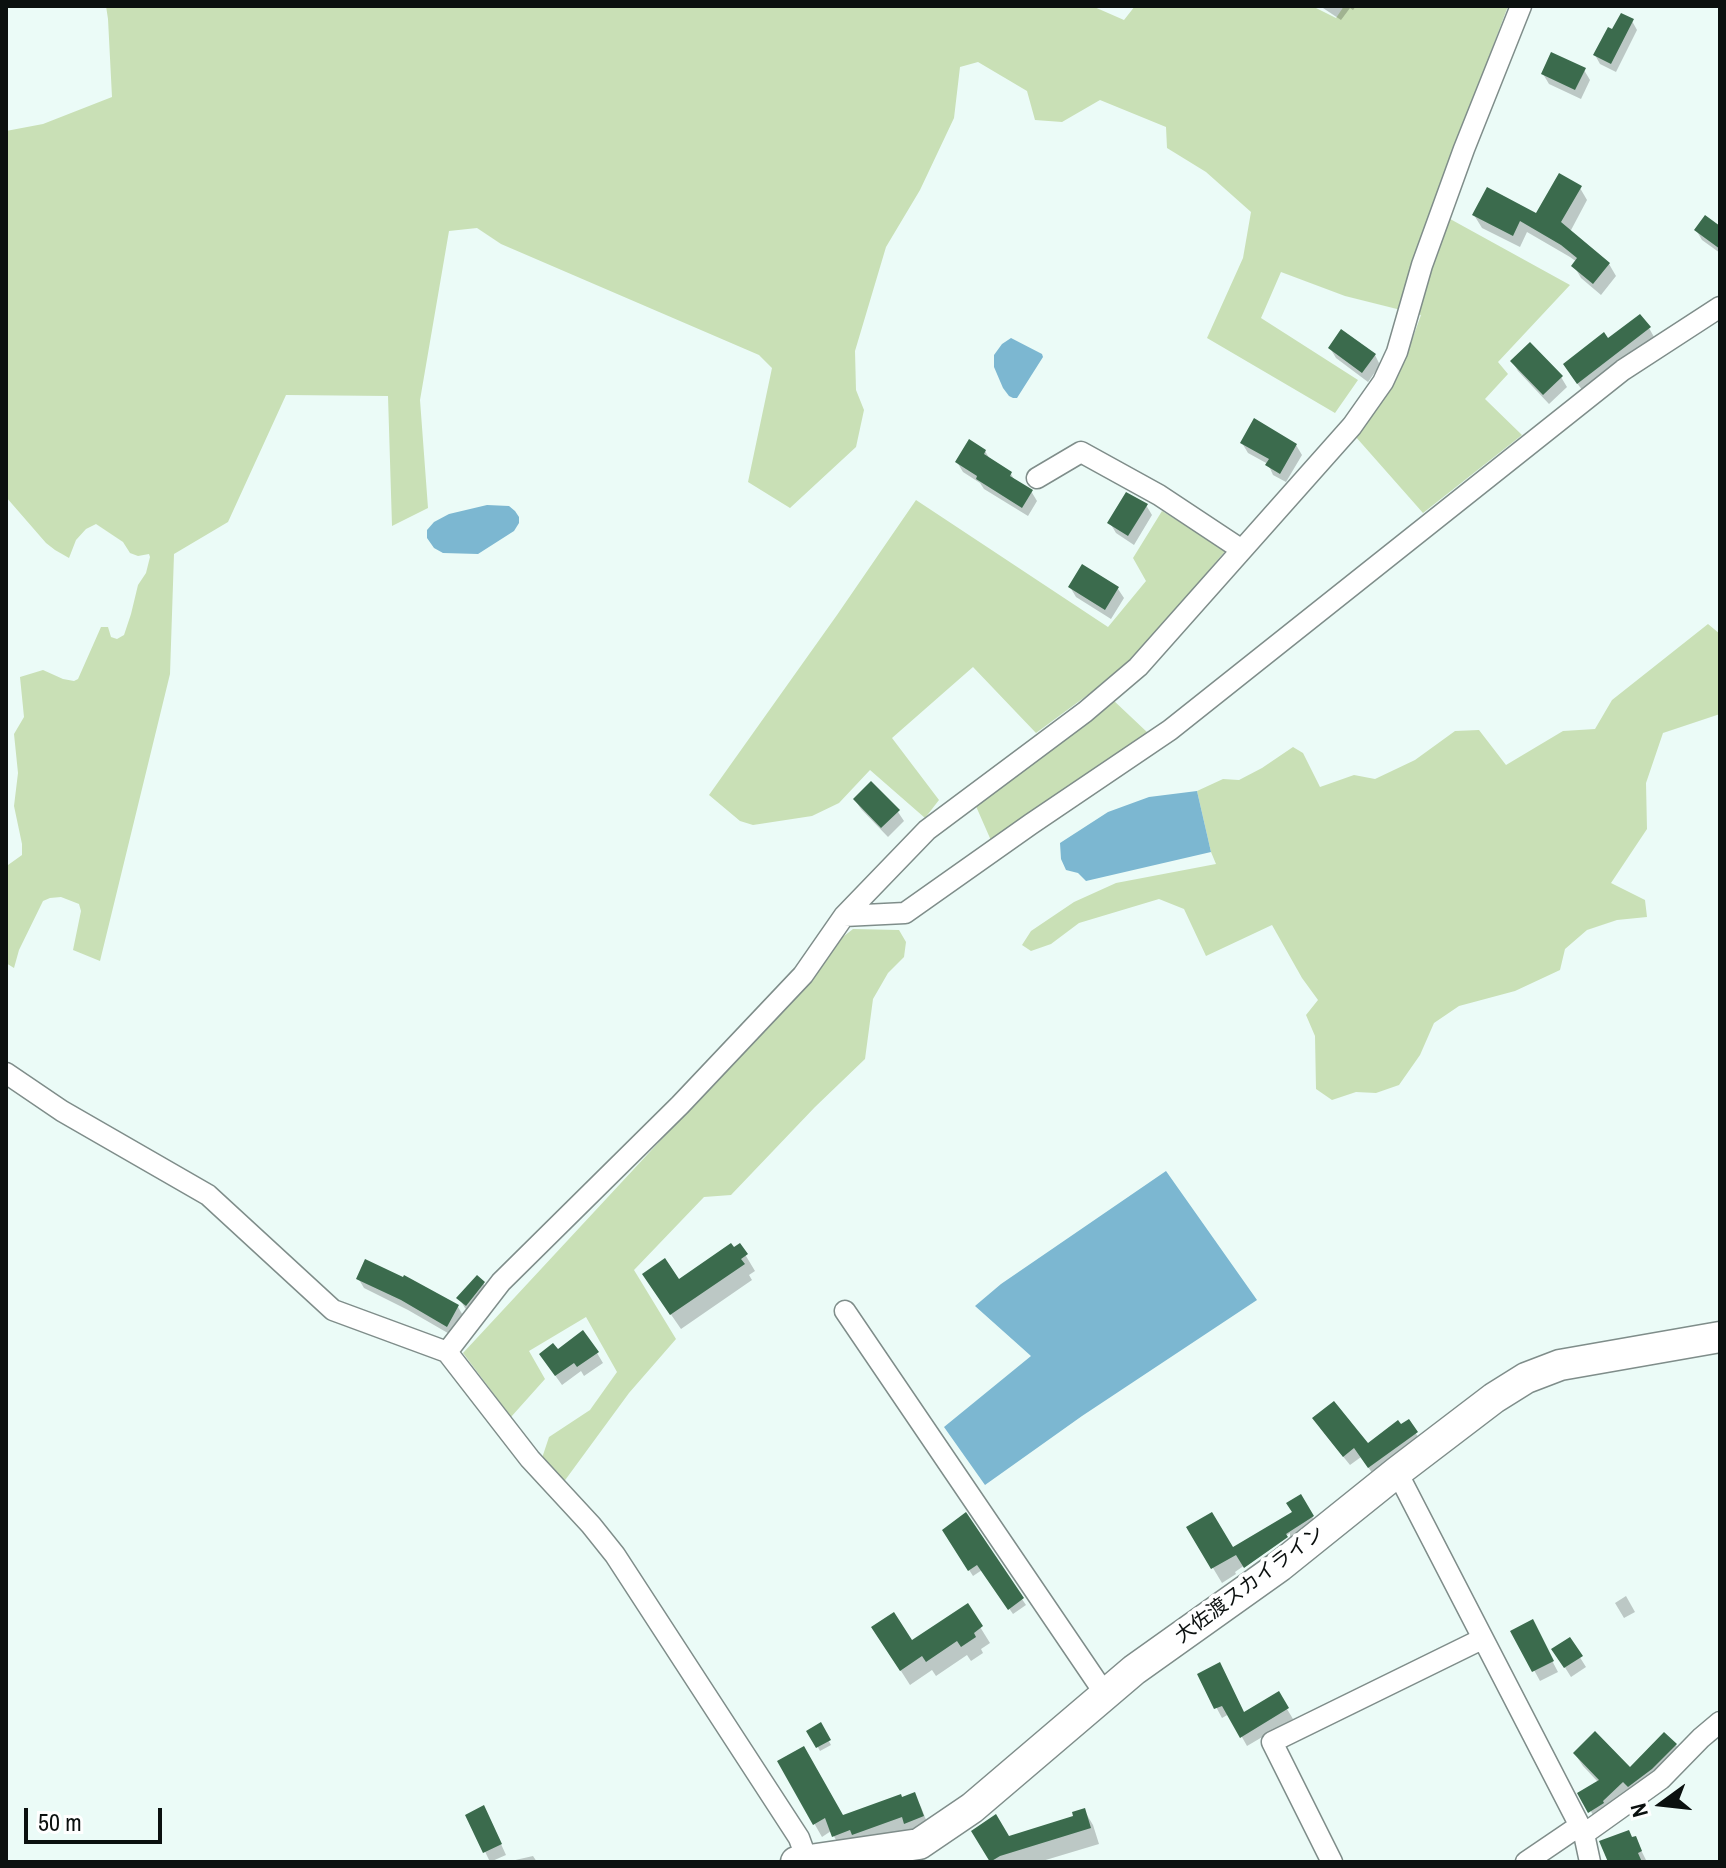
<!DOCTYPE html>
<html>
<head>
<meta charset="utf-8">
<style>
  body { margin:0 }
  #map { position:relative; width:1726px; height:1868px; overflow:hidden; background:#ebfbf7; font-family:"Archivo Narrow",sans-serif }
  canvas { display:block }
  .frame { position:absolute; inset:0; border:8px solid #0b100f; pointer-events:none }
  .north { position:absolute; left:1622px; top:1764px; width:80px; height:80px; -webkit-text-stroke:6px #fff; paint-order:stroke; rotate:255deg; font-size:22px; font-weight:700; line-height:32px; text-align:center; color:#0b100f }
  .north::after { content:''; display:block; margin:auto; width:28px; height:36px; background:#0b100f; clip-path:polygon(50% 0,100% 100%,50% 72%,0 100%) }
  .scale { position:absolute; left:24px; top:1808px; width:138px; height:36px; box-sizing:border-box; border:4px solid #0b100f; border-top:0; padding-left:10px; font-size:24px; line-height:28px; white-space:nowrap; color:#0b100f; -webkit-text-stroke:6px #fff; paint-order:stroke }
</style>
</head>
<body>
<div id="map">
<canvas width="1726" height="1868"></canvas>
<div class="frame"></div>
<div class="north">N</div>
<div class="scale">50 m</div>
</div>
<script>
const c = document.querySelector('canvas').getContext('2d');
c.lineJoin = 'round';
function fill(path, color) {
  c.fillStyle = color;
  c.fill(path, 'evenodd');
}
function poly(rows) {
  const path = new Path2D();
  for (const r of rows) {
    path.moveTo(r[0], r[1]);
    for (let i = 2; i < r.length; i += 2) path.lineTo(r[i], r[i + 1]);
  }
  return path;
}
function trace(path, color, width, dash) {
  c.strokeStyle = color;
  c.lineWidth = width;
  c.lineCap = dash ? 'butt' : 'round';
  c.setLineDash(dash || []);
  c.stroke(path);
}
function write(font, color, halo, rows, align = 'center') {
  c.font = font + ' "Archivo Narrow","Noto Sans JP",sans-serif';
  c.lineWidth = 8;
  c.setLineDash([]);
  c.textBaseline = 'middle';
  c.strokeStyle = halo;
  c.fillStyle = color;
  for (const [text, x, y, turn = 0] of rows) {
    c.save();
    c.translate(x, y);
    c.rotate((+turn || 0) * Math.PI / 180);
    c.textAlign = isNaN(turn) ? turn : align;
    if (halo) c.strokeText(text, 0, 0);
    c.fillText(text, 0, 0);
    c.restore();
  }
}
fill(poly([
  [106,6,1092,6,1124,20,1135,6,1312,6,1336,18,1344,6,1508,6,1432,209,1570,285,1498,362,1508,374,1485,399,1522,435,1423,513,1355,436,1404,362,1421,315,1345,296,1281,272,1261,318,1358,380,1335,413,1207,338,1243,258,1251,212,1206,172,1167,148,1166,127,1100,100,1062,122,1035,120,1027,91,978,62,960,67,954,118,920,190,886,247,855,351,856,390,864,410,856,447,790,508,748,482,772,368,759,355,501,244,477,228,449,231,420,400,428,508,392,526,388,396,286,395,228,522,174,554,170,674,100,961,73,950,81,911,79,904,61,897,50,898,43,901,19,950,14,968,6,963,6,870,8,865,22,855,22,844,14,806,18,773,14,734,24,717,20,677,43,670,63,679,74,681,78,679,101,627,108,627,111,637,117,639,124,635,131,614,138,585,146,573,150,557,149,554,138,556,130,553,123,542,96,524,86,529,76,540,69,558,55,550,46,543,6,497,6,131,43,124,112,97,108,19],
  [916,500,1108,627,1146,581,1133,558,1162,511,1226,550,1131,663,1036,733,973,667,892,738,939,800,925,818,870,770,839,803,812,816,753,825,740,821,709,795,837,615],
  [1708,624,1720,634,1720,714,1663,733,1646,783,1647,829,1611,883,1645,900,1647,917,1617,920,1587,930,1565,949,1560,970,1515,991,1459,1006,1434,1023,1420,1055,1399,1085,1376,1093,1356,1092,1332,1100,1316,1089,1315,1036,1306,1015,1318,1000,1302,978,1272,925,1206,956,1184,909,1159,899,1079,923,1051,944,1031,951,1022,945,1031,931,1074,902,1116,883,1216,864,1211,852,1197,791,1223,779,1239,780,1262,768,1293,747,1303,753,1320,787,1354,775,1375,779,1415,760,1455,731,1479,730,1506,765,1563,731,1595,729,1612,700],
  [1112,699,1148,733,993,845,975,804],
  [853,929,899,930,906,942,904,957,888,973,873,999,865,1059,815,1107,731,1195,704,1197,634,1270,676,1339,629,1393,563,1483,542,1458,549,1437,590,1410,617,1372,586,1317,529,1351,545,1379,511,1417,463,1353,777,1015,835,943]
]), '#c9e0b6');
fill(poly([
  [1011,338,1042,354,1043,357,1017,398,1013,398,1009,396,1003,388,994,367,994,355,1002,344],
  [487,505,509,506,515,511,519,517,519,523,514,531,478,554,443,553,434,548,427,538,427,530,434,522,449,514],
  [1197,791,1211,852,1086,881,1078,873,1066,870,1061,859,1060,843,1108,812,1149,797],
  [1166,1171,1257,1300,1082,1416,985,1485,944,1427,1031,1356,975,1306,1001,1284]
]), '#7cb7d1');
fill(poly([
  [1320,6,1356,6,1353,10,1350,8,1341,20],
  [1632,21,1637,30,1616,72,1600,64,1595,55,1613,32],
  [1584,70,1590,80,1581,99,1549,84,1543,74],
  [1580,188,1587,200,1570,232,1609,264,1616,276,1601,295,1581,278,1574,266,1577,262,1570,257,1527,232,1520,247,1482,228,1474,215,1537,216],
  [1720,229,1720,253,1702,240,1696,230],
  [1649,328,1654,337,1583,391,1570,374,1608,341],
  [1330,348,1375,355,1380,365,1368,382,1336,358],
  [1512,361,1561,377,1567,387,1549,404,1518,371],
  [1242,443,1296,445,1302,455,1286,482,1273,475,1268,464,1248,453],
  [985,451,991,461,1011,474,1015,481,1031,491,1037,501,1028,516,984,489,980,483,963,472,957,462],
  [1146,505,1152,515,1134,545,1116,533,1110,523],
  [1070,587,1118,589,1124,598,1111,619,1076,597],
  [855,800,898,812,904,821,888,837,861,809],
  [740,1246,755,1271,749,1275,752,1280,681,1329,654,1290,678,1282],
  [358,1278,404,1280,458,1307,464,1317,453,1336,408,1310,364,1288],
  [483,1283,489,1293,472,1315,465,1308,459,1298],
  [557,1352,597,1353,603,1363,584,1376,581,1371,562,1385,547,1364],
  [1408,1421,1422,1443,1375,1477,1361,1457,1350,1465,1320,1428,1367,1445],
  [1300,1497,1321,1531,1254,1581,1247,1569,1290,1538,1290,1533,1235,1572,1236,1574,1222,1583,1189,1528,1232,1550,1294,1513],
  [965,1515,1026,1605,1013,1614,982,1570,973,1576,944,1531],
  [1626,1596,1635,1612,1624,1618,1615,1603],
  [967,1606,990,1643,981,1649,983,1653,971,1661,967,1655,936,1676,932,1670,910,1685,883,1643,912,1643],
  [1513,1632,1537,1632,1558,1672,1540,1681],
  [1569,1640,1586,1667,1571,1677,1554,1650],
  [1199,1675,1244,1714,1278,1694,1293,1719,1247,1746,1229,1714,1222,1718],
  [820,1725,831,1745,820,1751,809,1731],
  [1676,1745,1683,1757,1597,1824,1582,1792,1598,1782,1583,1766,1575,1754,1630,1770],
  [779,1762,842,1818,914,1794,921,1807,930,1830,914,1836,910,1829,861,1847,841,1849,831,1831,822,1837],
  [1084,1810,1093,1825,1099,1844,1039,1862,991,1862,973,1831,1008,1838,1075,1818],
  [468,1816,489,1818,506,1855,490,1862],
  [1635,1838,1647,1862,1610,1862,1632,1839],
  [533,1856,537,1862,511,1862,511,1861]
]), '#0003');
fill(poly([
  [1621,13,1634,19,1611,64,1593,55,1608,27,1612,29],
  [1551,52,1586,68,1575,90,1541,74],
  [1559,173,1582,186,1561,222,1610,263,1593,284,1571,266,1577,258,1561,245,1520,221,1513,236,1472,215,1487,187,1536,213],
  [1705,215,1720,226,1720,249,1694,230],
  [1640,314,1651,327,1577,384,1563,364,1604,332,1608,338],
  [1341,329,1376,354,1362,373,1328,348],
  [1530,342,1563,376,1543,395,1510,361],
  [1254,418,1297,444,1280,474,1265,465,1269,459,1240,443],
  [969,439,986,450,984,454,1012,472,1010,476,1033,490,1022,508,976,479,977,476,955,462],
  [1126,492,1148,504,1128,536,1107,523],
  [1082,564,1119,587,1105,610,1068,587],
  [871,781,900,810,881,828,853,799],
  [731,1243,734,1247,740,1243,748,1254,741,1259,745,1264,670,1315,642,1274,665,1258,679,1279],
  [365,1259,403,1277,404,1275,459,1305,447,1327,401,1300,356,1279],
  [477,1275,485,1282,466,1306,456,1298],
  [583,1330,599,1352,577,1367,574,1363,555,1376,539,1354,553,1343,558,1349],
  [1334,1401,1368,1443,1398,1420,1401,1424,1409,1419,1418,1432,1368,1468,1354,1448,1343,1457,1312,1418],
  [1301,1494,1314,1516,1286,1534,1288,1537,1244,1568,1236,1555,1211,1569,1186,1527,1212,1512,1233,1547,1292,1512,1286,1503],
  [966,1512,1024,1598,1008,1610,977,1565,968,1571,942,1530],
  [968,1603,983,1626,974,1633,976,1637,961,1647,957,1641,926,1662,922,1656,900,1671,871,1627,894,1612,912,1640],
  [1533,1619,1554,1661,1532,1672,1510,1631],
  [1570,1637,1583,1656,1564,1668,1551,1649],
  [1220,1662,1244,1712,1279,1691,1289,1708,1240,1738,1222,1706,1214,1709,1197,1674],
  [821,1722,831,1740,816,1748,806,1731],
  [1595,1731,1630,1767,1664,1732,1677,1744,1652,1769,1628,1787,1623,1782,1603,1801,1604,1803,1588,1813,1577,1793,1599,1780,1573,1753],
  [804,1746,843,1815,901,1794,902,1797,915,1792,924,1816,904,1824,902,1817,852,1835,850,1830,832,1837,825,1818,813,1825,777,1761],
  [484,1805,502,1844,483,1853,465,1815],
  [1085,1808,1091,1828,1000,1856,990,1862,971,1831,996,1814,1009,1836,1073,1816,1072,1812],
  [1629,1830,1632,1837,1636,1836,1642,1851,1638,1853,1642,1862,1608,1862,1599,1841]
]), '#3b6b4d');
const street = poly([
  [1037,478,1081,452,1159,495,1242,550],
  [844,916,905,913,1031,824,1170,730,1623,370,1720,307],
  [6,1073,62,1111,208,1195,333,1310,447,1352,530,1459,591,1525,615,1555,799,1838,807,1860],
  [845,1311,1105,1694],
  [447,1352,501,1282,680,1105,803,975,844,916,927,830,1085,712,1138,667,1352,426,1383,382,1397,352,1422,265,1464,149,1521,6],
  [1397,1472,1584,1834,1590,1862],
  [1584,1834,1661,1779,1701,1738,1720,1722],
  [1332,1862,1272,1742,1482,1639],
  [1526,1862,1579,1826]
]);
const secondary = poly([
  [796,1862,919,1844,972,1808,1134,1670,1280,1566,1397,1472,1494,1398,1526,1378,1560,1365,1720,1337]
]);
trace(street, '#7f8d8a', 23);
trace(secondary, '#7f8d8a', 33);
trace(street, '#fff', 20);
trace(secondary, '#fff', 30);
write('20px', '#0b100f', '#fff', [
  ["大佐渡スカイライン",1250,1585,-37]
]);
</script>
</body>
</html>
